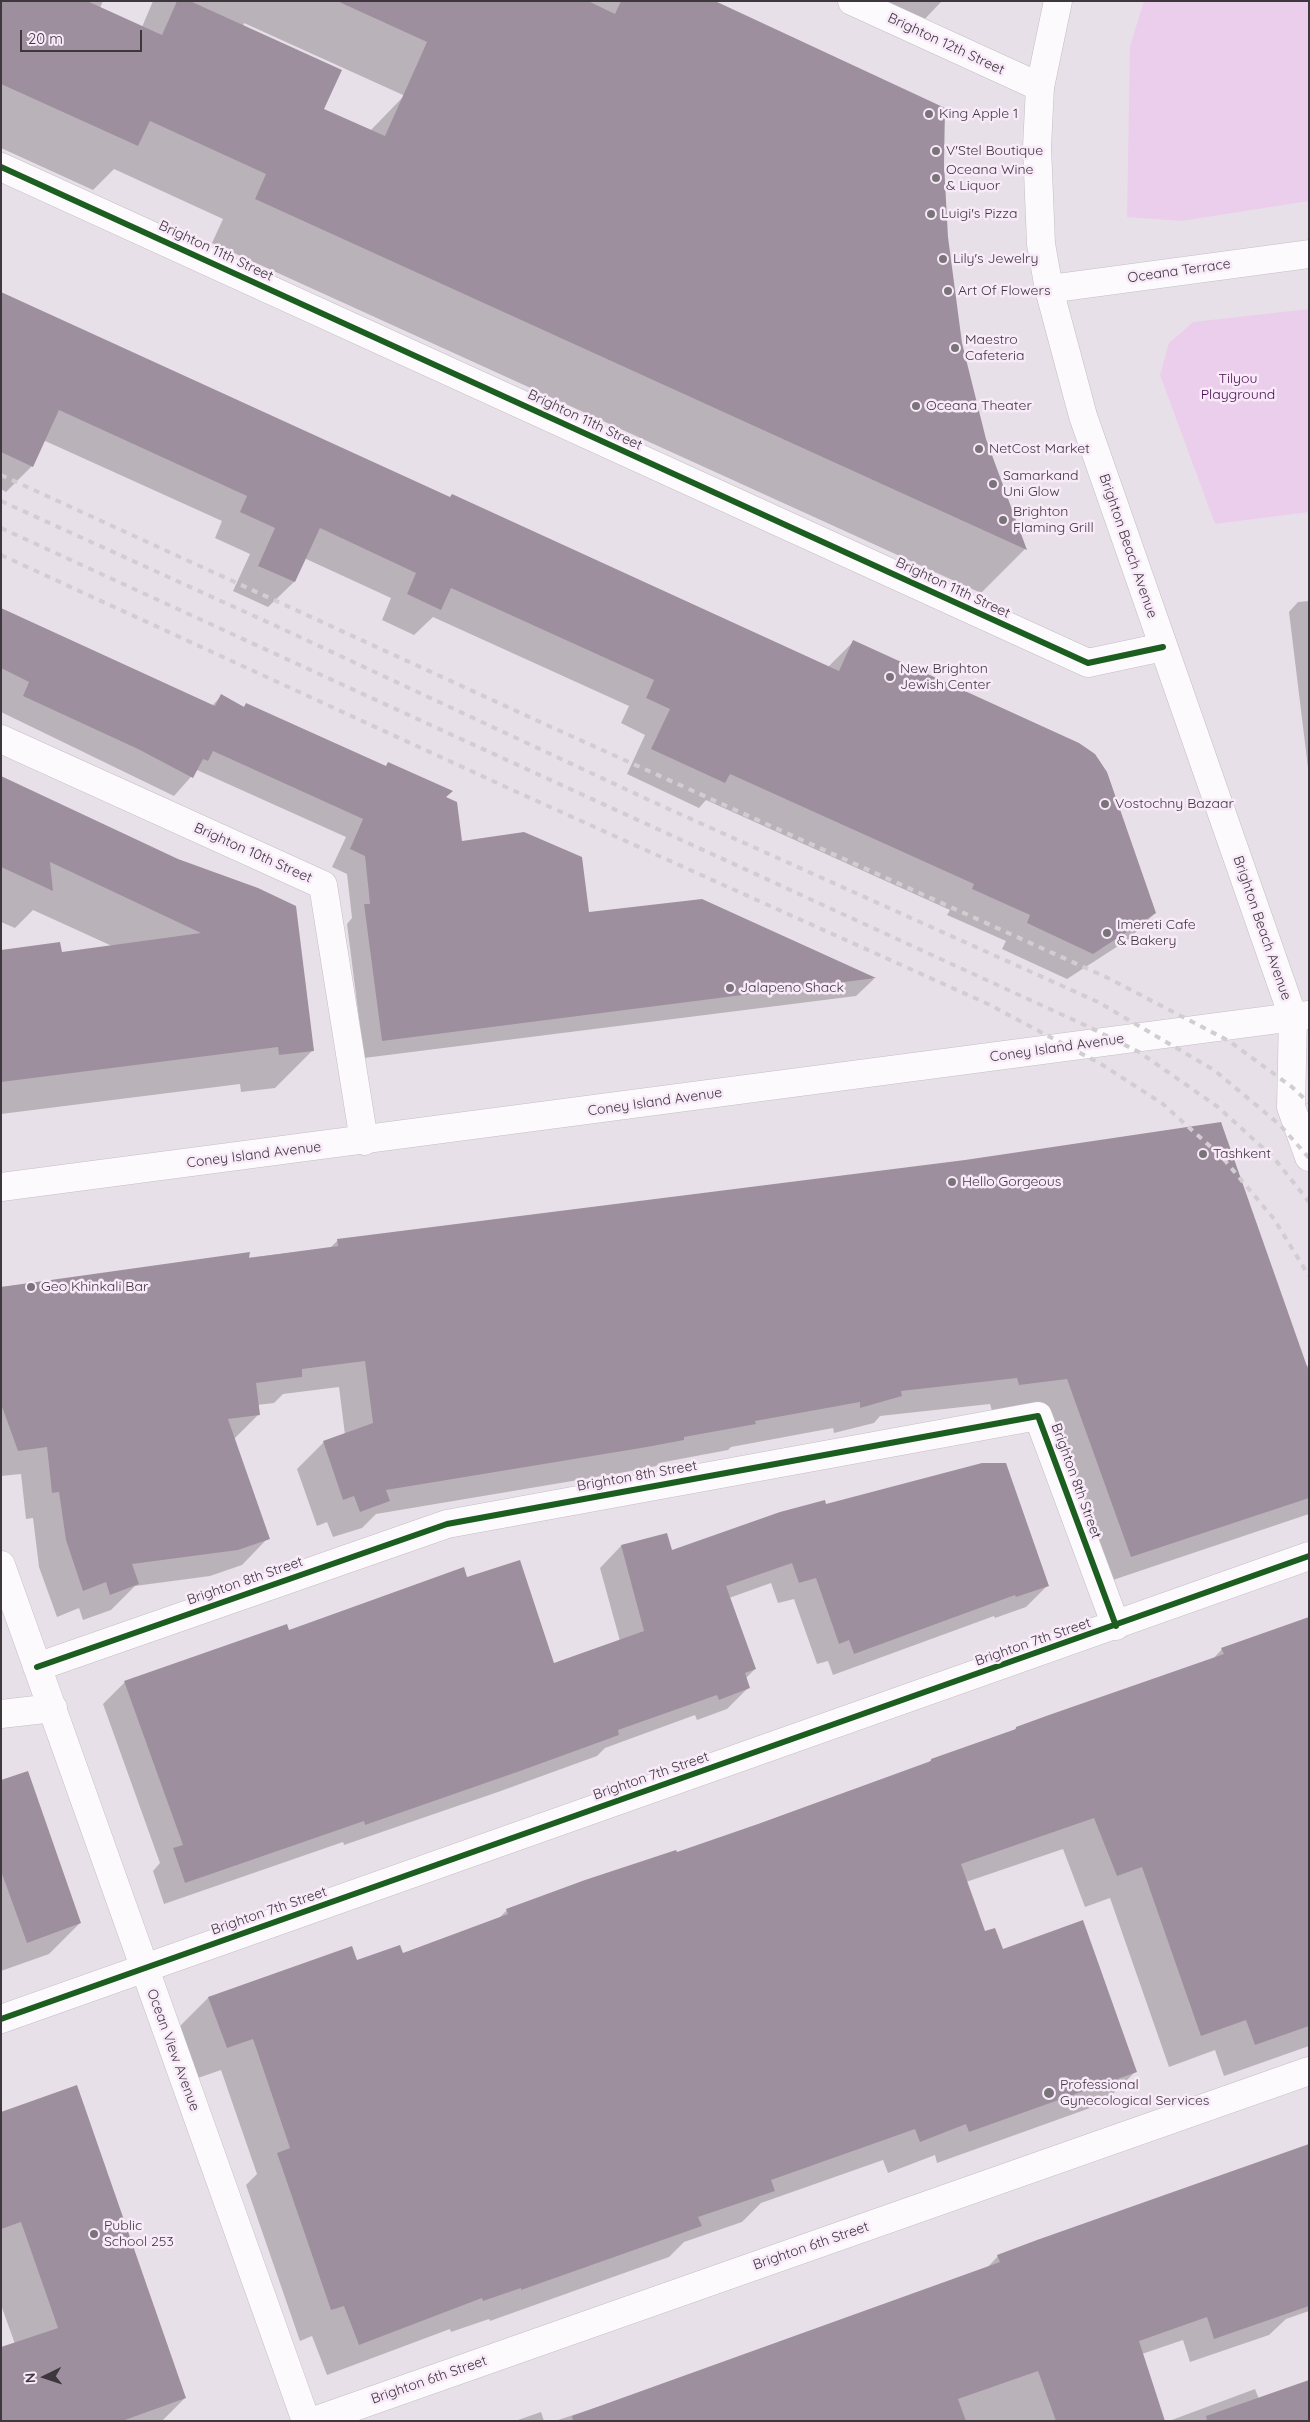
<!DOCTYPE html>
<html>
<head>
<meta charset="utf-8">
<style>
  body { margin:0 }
  #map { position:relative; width:1310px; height:2422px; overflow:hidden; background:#e8e0e8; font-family:Quicksand,sans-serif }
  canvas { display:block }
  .frame { position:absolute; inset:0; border:2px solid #3e383e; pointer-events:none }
  .north { position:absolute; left:20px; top:2352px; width:50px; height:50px; -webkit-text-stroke:4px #f9eafa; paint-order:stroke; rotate:266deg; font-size:14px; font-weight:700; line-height:20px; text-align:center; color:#3e383e }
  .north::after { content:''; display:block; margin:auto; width:18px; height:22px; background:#3e383e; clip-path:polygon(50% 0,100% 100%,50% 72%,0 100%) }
  .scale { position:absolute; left:20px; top:30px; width:122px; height:22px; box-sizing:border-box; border:2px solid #3e383e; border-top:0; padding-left:6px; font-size:15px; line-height:18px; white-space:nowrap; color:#3e383e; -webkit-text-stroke:4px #f9eafa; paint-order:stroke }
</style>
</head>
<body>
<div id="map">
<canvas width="1310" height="2422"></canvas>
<div class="frame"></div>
<div class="north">N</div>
<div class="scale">20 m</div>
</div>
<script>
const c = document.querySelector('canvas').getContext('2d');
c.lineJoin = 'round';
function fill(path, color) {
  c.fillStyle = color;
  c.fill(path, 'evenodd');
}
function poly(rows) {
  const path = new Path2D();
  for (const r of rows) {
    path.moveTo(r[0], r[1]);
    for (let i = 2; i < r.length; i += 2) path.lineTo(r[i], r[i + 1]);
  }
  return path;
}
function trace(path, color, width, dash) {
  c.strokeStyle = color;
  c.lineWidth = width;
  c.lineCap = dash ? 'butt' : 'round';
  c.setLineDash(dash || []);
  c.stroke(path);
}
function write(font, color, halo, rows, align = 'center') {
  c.font = font + ' Quicksand,sans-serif';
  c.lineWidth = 5;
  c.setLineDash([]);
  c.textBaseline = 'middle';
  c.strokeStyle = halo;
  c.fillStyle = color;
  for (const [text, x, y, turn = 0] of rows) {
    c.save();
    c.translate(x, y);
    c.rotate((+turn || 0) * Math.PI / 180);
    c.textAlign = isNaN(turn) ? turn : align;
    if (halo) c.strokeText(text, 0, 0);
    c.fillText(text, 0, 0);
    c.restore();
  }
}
fill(poly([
  [1144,1,1309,1,1309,201,1181,221,1127,217,1130,46],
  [1309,309,1309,512,1215,524,1160,375,1169,343,1193,322]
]), '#ebceec');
fill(poly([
  [1,1,103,1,100,8,142,27,153,1,710,1,946,237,961,344,985,439,1025,549,981,593,212,243,223,219,114,169,93,190,1,148],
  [244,23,467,124,402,98,370,131,322,109,243,27],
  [862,1,942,1,918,26],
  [1,294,450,498,828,667,853,642,1087,749,1100,762,1106,772,1155,913,1129,939,1067,979,1002,949,1006,941,947,915,950,910,706,800,699,808,627,774,645,735,621,723,629,706,433,617,414,635,382,620,391,598,304,558,294,582,268,607,233,591,250,554,215,538,222,521,43,440,32,466,6,492,1,489],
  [1309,601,1309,776,1289,612,1298,602],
  [1,609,212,706,221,696,244,707,246,705,445,798,461,843,588,914,702,900,874,979,856,996,364,1058,347,924,352,918,347,874,332,867,346,837,197,770,174,796,1,712],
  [1,777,177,860,313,1050,275,1088,241,1092,240,1084,1,1114,1,951,61,953,112,946,33,910,15,928,1,922],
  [337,1241,1309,1366,1309,1514,1104,1583,1041,1406,992,1411,990,1404,880,1416,874,1423,834,1433,833,1428,731,1447,728,1450,659,1463,656,1466,620,1473,376,1514,362,1528,333,1537,327,1522,317,1526,297,1469,324,1442,345,1435,339,1387,283,1394,274,1403,257,1405,258,1415,233,1440,268,1538,242,1565,210,1576,135,1586,111,1610,83,1620,79,1608,57,1617,39,1567,33,1518,26,1519,21,1474,1,1476,1,1287,330,1248],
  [825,1506,1047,1586,1026,1607,995,1618,994,1616,833,1675,828,1661,817,1664,794,1599,778,1603,771,1583,729,1598,755,1669,745,1679,748,1688,727,1709,697,1720,695,1715,605,1748,597,1756,498,1792,344,1845,343,1842,164,1904,153,1871,160,1863,103,1704,124,1683,287,1626,288,1632,467,1579,553,1664,620,1641,600,1568,621,1546,666,1534,671,1551],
  [1309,1619,1309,2046,1224,2076,1215,2050,1169,2067,1110,1898,1085,1907,1063,1849,966,1882,984,1933,1136,2071,1104,2103,937,2163,935,2155,888,2173,883,2160,761,2203,742,2222,684,2242,669,2257,490,2321,489,2319,451,2332,450,2329,327,2375,312,2336,300,2341,246,2185,257,2174,221,2070,195,2079,177,2029,208,1998,356,1961,403,1955,497,1920,507,1910,676,1854,928,1763,931,1760,1013,1731,1016,1728,1212,1660,1222,1649],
  [1,1782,80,1923,49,1954,1,1971],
  [1,2113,185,2398,162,2421,1,2421,15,2344,1,2305],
  [1309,2145,1309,2311,1286,2319,1269,2335,1190,2362,1183,2340,1142,2354,1164,2421,555,2421,640,2393,986,2269,998,2256],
  [1255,2389,1259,2399,1309,2421,1169,2421],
  [541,2412,544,2421,515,2421]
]), '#0003');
fill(poly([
  [1,1,87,1,162,35,177,1,190,1,342,70,324,109,385,136,427,42,337,1,588,1,615,14,621,1,715,1,945,108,944,164,948,237,962,343,986,439,1027,550,255,199,266,174,150,121,138,146,1,84],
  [1,292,450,497,452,494,839,671,853,640,1079,743,1095,754,1107,772,1156,913,1093,954,1027,923,1030,915,972,889,974,884,730,774,725,783,651,749,670,709,646,698,654,680,451,588,441,610,407,594,416,573,320,528,295,582,258,566,275,528,240,512,247,496,59,410,33,467,1,452],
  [1,608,215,706,221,694,244,707,246,703,386,766,388,762,453,791,446,797,457,802,462,841,524,832,582,857,589,912,702,899,876,978,382,1041,364,904,370,904,365,856,350,849,363,819,213,751,208,761,203,759,193,778,138,749,23,696,29,682,1,668],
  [1,776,178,859,258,888,296,906,314,1051,279,1055,278,1047,1,1082,1,950,60,942,62,952,201,933,50,862,53,891,1,867],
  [1221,1122,1309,1372,1309,1498,1131,1557,1067,1379,1019,1385,1017,1378,901,1391,902,1396,860,1408,860,1402,755,1421,756,1424,684,1437,684,1440,647,1447,386,1490,390,1501,360,1512,354,1496,343,1500,323,1441,373,1423,365,1361,302,1369,302,1377,256,1383,260,1415,228,1419,270,1539,238,1550,132,1564,139,1584,110,1595,106,1582,83,1591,66,1540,59,1492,52,1493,47,1447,18,1451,1,1404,1,1287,250,1252,249,1258,338,1246,337,1239,965,1160],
  [982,1463,1006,1463,1049,1586,1016,1597,1015,1595,854,1654,849,1640,839,1644,816,1578,799,1583,792,1563,726,1586,756,1669,745,1673,750,1688,719,1700,717,1695,618,1730,619,1735,520,1771,365,1825,364,1821,185,1883,173,1848,183,1845,124,1681,287,1624,289,1630,464,1567,467,1577,520,1560,554,1663,644,1631,621,1545,667,1533,672,1550,780,1512,825,1500,826,1504],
  [1309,1617,1309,2026,1255,2045,1246,2020,1201,2036,1142,1867,1117,1876,1094,1818,961,1864,985,1931,995,1928,1003,1949,1083,1920,1137,2072,969,2132,966,2124,920,2142,915,2129,771,2180,775,2191,698,2217,702,2226,521,2290,521,2288,483,2301,482,2298,359,2345,344,2306,331,2310,277,2153,290,2148,253,2039,227,2048,208,1997,352,1946,357,1960,400,1945,403,1953,508,1914,506,1909,585,1880,676,1850,677,1852,758,1824,931,1761,931,1759,1016,1729,1016,1727,1049,1715,1224,1654,1221,1648],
  [28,1771,81,1923,27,1943,1,1871,1,1780],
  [77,2085,186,2398,122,2421,1,2421,1,2347,58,2328,21,2222,1,2229,1,2112],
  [1309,2144,1309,2306,1214,2339,1207,2317,1139,2341,1165,2421,1056,2421,1038,2371,958,2399,966,2421,573,2421,572,2416,1000,2262,997,2255,1037,2240],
  [1309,2380,1309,2421,1207,2421,1206,2416]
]), '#9e8f9f');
const minor = poly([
  [852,1,1040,87],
  [1,167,1088,663,1163,647],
  [1049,289,1309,254],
  [1,739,323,885,364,1141],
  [1,1565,306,2421],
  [37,1667,447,1524,1038,1416,1116,1626],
  [1,1714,53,1708],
  [1,2019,1309,1556],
  [314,2421,1309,2071]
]);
const major = poly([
  [1058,1,1040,87,1037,147,1041,244,1049,289,1083,416,1293,1017,1291,1107,1309,1157],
  [1,1187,1309,1015]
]);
trace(minor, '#c3bdc3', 29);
trace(major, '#c3bdc3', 29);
trace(minor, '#fcfafc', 28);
trace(major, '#fcfafc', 28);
trace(poly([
  [1,475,549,726,1108,978,1229,1041,1292,1087,1309,1103],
  [1,501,287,631,651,801,1098,1002,1214,1070,1280,1125,1309,1158],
  [1,528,1089,1027,1139,1052,1218,1107,1274,1158,1309,1202],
  [1,555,519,793,988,1004,1101,1064,1163,1104,1222,1157,1274,1219,1309,1276]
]), '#d1ced1', 4, [6, 6]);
trace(poly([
  [1,167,1088,663,1163,647],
  [37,1667,447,1524,1038,1416,1116,1626],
  [1,2019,1309,1556]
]), '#1b5e20', 6);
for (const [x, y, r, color] of [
  [929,114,5,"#7a737a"],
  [936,151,5,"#7a737a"],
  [936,178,5,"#7a737a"],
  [931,214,5,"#7a737a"],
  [943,259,5,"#7a737a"],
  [948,291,5,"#7a737a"],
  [955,348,5,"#7a737a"],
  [916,406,5,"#7a737a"],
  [979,449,5,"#7a737a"],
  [993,484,5,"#7a737a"],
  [1003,520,5,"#7a737a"],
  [890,677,5,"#7a737a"],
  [1105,804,5,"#7a737a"],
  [1107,933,5,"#7a737a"],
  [730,988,5,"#7a737a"],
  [1203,1154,5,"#7a737a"],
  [952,1182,5,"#7a737a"],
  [31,1287,5,"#7a737a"],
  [1049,2093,6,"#7a737a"],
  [94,2234,5,"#7a737a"]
]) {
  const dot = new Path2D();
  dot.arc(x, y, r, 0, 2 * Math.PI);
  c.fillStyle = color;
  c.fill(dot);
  trace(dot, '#f9eafa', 2);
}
write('14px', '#3e383e', '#f9eafa', [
  ["Brighton 12th Street",946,44,25],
  ["Brighton 11th Street",216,251,25],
  ["Oceana Terrace",1179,271,-8],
  ["Brighton 11th Street",585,420,25],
  ["Brighton Beach Avenue",1128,546,71],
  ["Brighton 11th Street",953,588,25],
  ["Brighton 10th Street",253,853,24],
  ["Brighton Beach Avenue",1262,928,71],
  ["Coney Island Avenue",1057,1048,-8],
  ["Coney Island Avenue",655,1102,-8],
  ["Coney Island Avenue",254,1155,-7],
  ["Brighton 8th Street",637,1476,-10],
  ["Brighton 8th Street",1076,1481,70],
  ["Brighton 8th Street",245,1581,-19],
  ["Brighton 7th Street",1033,1642,-19],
  ["Brighton 7th Street",651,1776,-19],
  ["Brighton 7th Street",269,1911,-19],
  ["Ocean View Avenue",173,2050,70],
  ["Brighton 6th Street",811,2246,-19],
  ["Brighton 6th Street",429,2380,-19]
]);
write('14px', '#3e383e', '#f9eafa', [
  ["King Apple 1",939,114],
  ["V'Stel Boutique",946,151],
  ["Oceana Wine",946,170],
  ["& Liquor",946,186],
  ["Luigi's Pizza",941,214],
  ["Lily's Jewelry",953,259],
  ["Art Of Flowers",958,291],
  ["Maestro",965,340],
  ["Cafeteria",965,356],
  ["Oceana Theater",926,406],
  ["NetCost Market",989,449],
  ["Samarkand",1003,476],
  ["Uni Glow",1003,492],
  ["Brighton",1013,512],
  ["Flaming Grill",1013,528],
  ["New Brighton",900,669],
  ["Jewish Center",900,685],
  ["Vostochny Bazaar",1115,804],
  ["Imereti Cafe",1117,925],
  ["& Bakery",1117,941],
  ["Jalapeno Shack",740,988],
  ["Tashkent",1213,1154],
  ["Hello Gorgeous",962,1182],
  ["Geo Khinkali Bar",41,1287],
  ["Professional",1060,2085],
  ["Gynecological Services",1060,2101],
  ["Public",104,2226],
  ["School 253",104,2242]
], 'left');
write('14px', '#4a0b4f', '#f9eafa', [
  ["Tilyou",1238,379],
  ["Playground",1238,395]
]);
</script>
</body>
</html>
